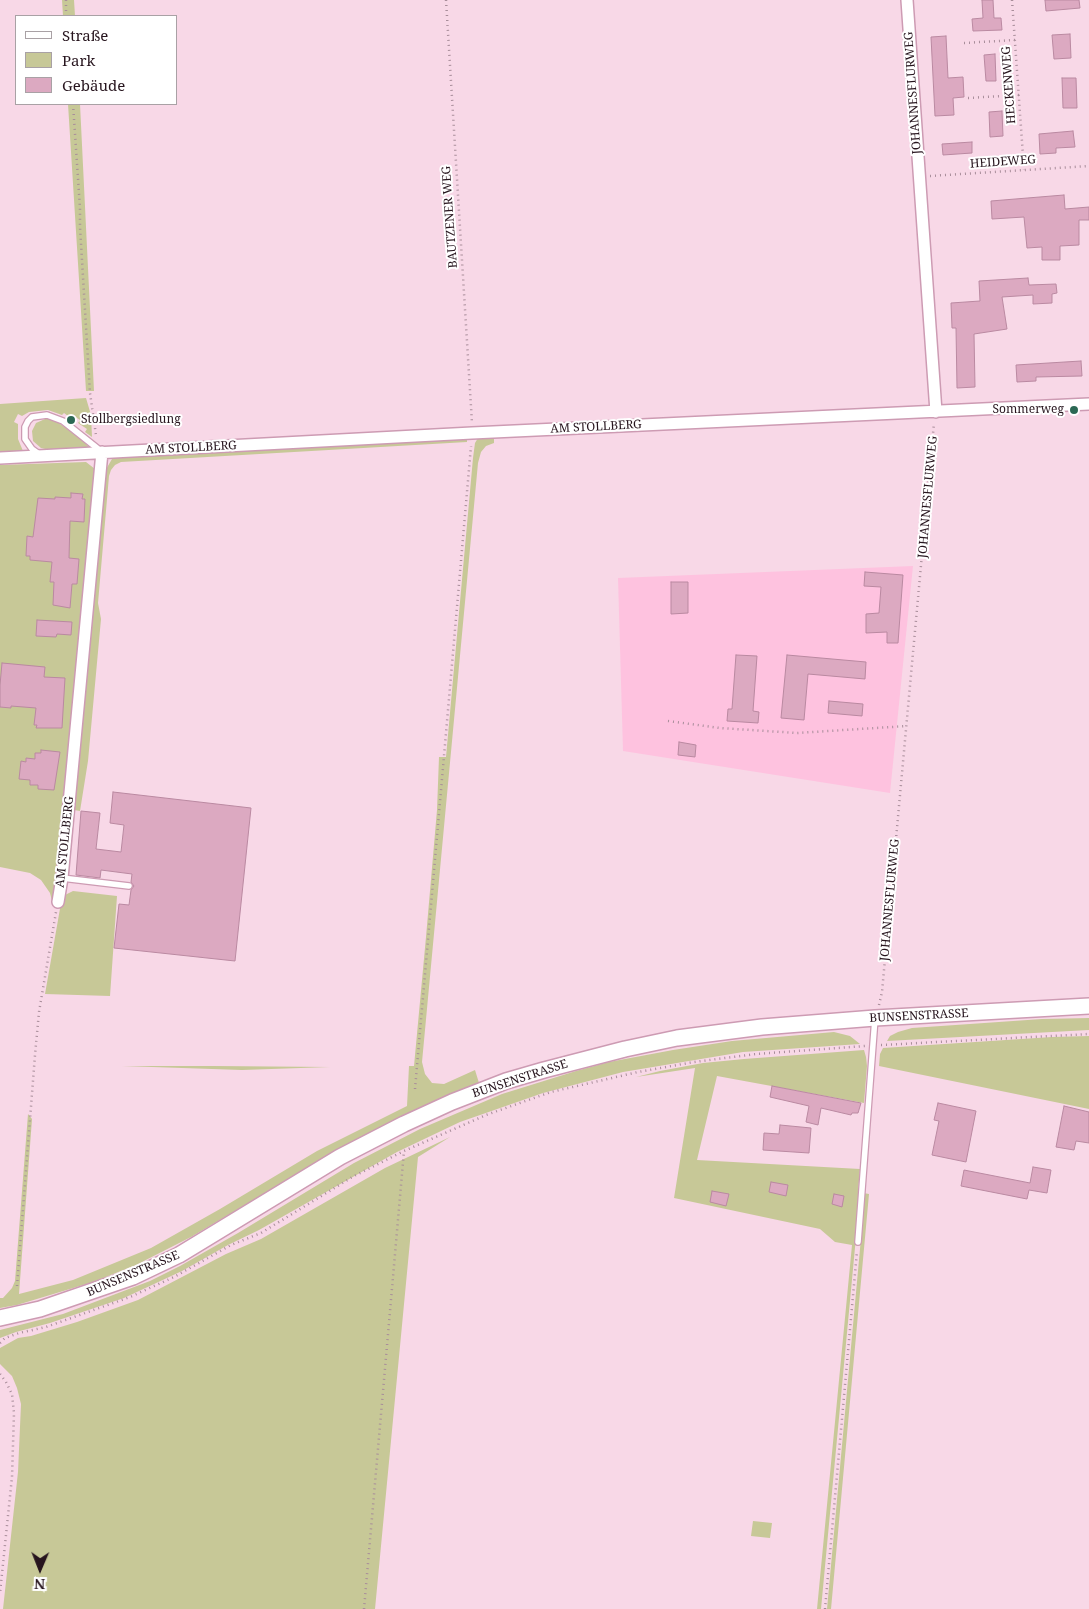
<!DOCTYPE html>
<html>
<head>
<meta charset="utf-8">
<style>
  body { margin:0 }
  #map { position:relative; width:1089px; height:1609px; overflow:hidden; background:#f8d8e7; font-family:"Noto Serif",serif }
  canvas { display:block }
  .legend { position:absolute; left:15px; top:15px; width:162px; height:90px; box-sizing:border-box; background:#fff; border:1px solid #a9a1a5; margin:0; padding:6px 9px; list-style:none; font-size:15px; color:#27151e }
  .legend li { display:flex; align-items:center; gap:10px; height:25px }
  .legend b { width:25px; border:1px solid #a9a1a5 }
  .north { position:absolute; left:15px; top:1544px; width:50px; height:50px; -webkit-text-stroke:4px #fff; paint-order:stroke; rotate:181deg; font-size:14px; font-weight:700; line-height:20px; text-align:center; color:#27151e }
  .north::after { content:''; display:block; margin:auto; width:18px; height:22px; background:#27151e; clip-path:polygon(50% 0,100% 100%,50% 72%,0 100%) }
</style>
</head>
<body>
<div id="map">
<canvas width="1089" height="1609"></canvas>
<ul class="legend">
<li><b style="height:6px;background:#fff"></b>Straße</li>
<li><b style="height:14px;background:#c7c897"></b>Park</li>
<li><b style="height:14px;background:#dca9c1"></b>Gebäude</li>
</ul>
<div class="north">N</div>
</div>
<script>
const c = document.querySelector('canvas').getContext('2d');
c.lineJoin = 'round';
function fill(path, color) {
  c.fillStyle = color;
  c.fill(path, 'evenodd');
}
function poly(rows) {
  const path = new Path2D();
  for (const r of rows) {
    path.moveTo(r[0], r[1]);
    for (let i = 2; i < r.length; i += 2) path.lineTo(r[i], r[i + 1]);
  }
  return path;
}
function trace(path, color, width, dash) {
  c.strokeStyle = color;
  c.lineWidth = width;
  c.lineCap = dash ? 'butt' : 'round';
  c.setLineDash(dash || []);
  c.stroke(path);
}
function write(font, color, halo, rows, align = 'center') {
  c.font = font + ' "Noto Serif",serif';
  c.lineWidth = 4;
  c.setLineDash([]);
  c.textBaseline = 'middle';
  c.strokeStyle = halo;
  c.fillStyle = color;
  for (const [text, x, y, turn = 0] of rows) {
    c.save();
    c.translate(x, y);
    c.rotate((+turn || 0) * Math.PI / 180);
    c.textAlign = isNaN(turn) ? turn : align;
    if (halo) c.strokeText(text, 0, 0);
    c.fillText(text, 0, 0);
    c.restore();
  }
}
fill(poly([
  [913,566,890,793,623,751,618,578]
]), '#fec2df');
fill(poly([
  [62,0,74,0,75,16,63,16],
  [68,104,80,104,94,391,86,391],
  [86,398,91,415,92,437,85,432,87,429,78,423,80,420,74,416,72,419,64,413,62,415,48,410,29,412,22,416,18,414,14,422,18,424,18,439,23,451,0,452,0,404],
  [45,419,52,419,59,423,81,439,89,447,85,449,49,450,41,448,33,441,32,431,36,423],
  [494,437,494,443,486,446,481,452,478,463,422,1062,425,1074,432,1083,444,1084,475,1070,479,1083,429,1104,348,1144,191,1237,136,1265,93,1282,17,1305,0,1308,0,1298,3,1298,12,1288,15,1281,28,1114,32,1119,19,1294,73,1280,151,1248,220,1209,317,1151,407,1106,409,1066,414,1066,426,937,437,810,439,757,446,757,473,458,475,443,478,438],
  [467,438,467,442,121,462,115,465,111,470,109,476,98,603,101,619,88,761,80,811,74,810,97,552,99,547,105,471,112,459,117,457],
  [86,462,95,469,59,865,54,902,52,901,50,893,41,880,30,873,0,867,0,465],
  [73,891,117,896,110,996,45,994,61,903,63,896],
  [1089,1018,1089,1030,887,1041,890,1036,898,1032,912,1028,1042,1019],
  [834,1032,850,1036,860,1044,743,1052,623,1072,543,1093,460,1122,397,1152,259,1230,228,1245,182,1271,124,1298,50,1323,16,1332,0,1338,0,1330,63,1314,150,1281,180,1266,238,1233,354,1163,420,1129,502,1094,576,1071,609,1062,673,1050,732,1041],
  [1089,1036,1089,1109,879,1066,880,1054,883,1048,1052,1037],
  [864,1050,866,1057,867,1066,864,1103,717,1076,697,1160,860,1169,858,1192,869,1194,831,1609,827,1609,861,1238,856,1237,821,1609,817,1609,852,1245,835,1242,820,1229,674,1198,695,1068,636,1077,660,1071,703,1063,744,1059],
  [122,1066,214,1066,330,1067,242,1070],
  [450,1137,418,1157,375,1609,3,1609,18,1472,21,1404,17,1388,12,1376,0,1364,0,1348,18,1338,31,1336,77,1322,138,1300,226,1254,261,1239,385,1168],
  [753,1521,772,1523,770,1538,751,1536]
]), '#c7c897');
const building = poly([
  [982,0,993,0,994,18,1001,18,1002,30,973,31,972,19,983,18,982,0],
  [1045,0,1079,0,1080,8,1046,11,1045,0],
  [1070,34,1071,58,1054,59,1052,35,1070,34],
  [946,36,948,78,963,77,964,97,953,98,954,115,935,116,931,37,946,36],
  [995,54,996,81,986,81,984,55,995,54],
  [1062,78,1076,78,1077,108,1063,108,1062,78],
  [1002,111,1003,136,990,137,989,112,1002,111],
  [1073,131,1075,147,1056,148,1056,153,1040,154,1039,134,1073,131],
  [972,142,972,153,943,155,942,144,972,142],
  [1064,195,1065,209,1089,207,1089,220,1079,220,1079,245,1060,246,1060,260,1042,260,1042,247,1027,248,1024,217,992,219,991,201,1064,195],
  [1028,278,1029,285,1056,284,1057,293,1052,294,1052,303,1033,304,1033,295,1002,297,1007,329,974,334,975,387,957,388,956,328,952,328,951,303,980,301,979,281,1028,278],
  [1081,361,1082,376,1036,377,1036,381,1017,382,1016,365,1081,361],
  [71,493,83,494,82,499,85,499,84,522,70,521,69,558,79,559,77,584,72,584,70,608,53,605,54,582,50,582,52,562,30,560,30,556,26,556,27,536,33,537,38,498,55,499,55,497,71,498,71,493],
  [865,572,903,575,898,643,887,643,887,632,866,633,866,614,879,613,881,587,864,586,865,572],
  [671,582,688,582,688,613,671,614,671,582],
  [37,620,72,622,71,635,57,634,56,637,36,636,37,620],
  [736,655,757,656,753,711,759,712,758,723,727,721,728,709,732,709,736,655],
  [787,655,866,662,865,679,808,674,804,720,781,718,787,655],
  [2,663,45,667,44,677,65,678,62,728,36,728,37,725,34,725,36,708,11,706,11,708,0,707,0,685,2,663],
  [829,701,863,704,862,716,828,713,829,701],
  [679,742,696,745,695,757,678,755,679,742],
  [41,750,60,752,54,790,38,789,38,785,30,785,30,780,19,779,21,761,26,762,26,758,35,759,35,753,41,753,41,750],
  [113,792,251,808,235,961,114,948,119,904,129,905,131,890,134,886,131,882,132,874,101,870,100,878,76,875,81,811,100,813,96,849,121,852,124,825,110,823,113,792],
  [772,1086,861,1103,858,1113,852,1113,851,1115,821,1108,818,1125,806,1122,809,1106,770,1097,772,1086],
  [938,1103,976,1111,966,1162,932,1155,939,1121,934,1120,938,1103],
  [1064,1106,1089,1112,1089,1143,1076,1141,1074,1150,1056,1147,1064,1106],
  [780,1125,811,1128,809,1153,763,1150,764,1133,779,1134,780,1125],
  [1033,1167,1051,1170,1047,1193,1029,1190,1027,1199,961,1186,964,1170,1030,1183,1033,1167],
  [771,1182,788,1185,786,1196,769,1192,771,1182],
  [712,1191,729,1194,726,1206,710,1202,712,1191],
  [834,1194,844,1196,842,1207,832,1204,834,1194]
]);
fill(building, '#dca9c1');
trace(building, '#ba89a1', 1);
const service = poly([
  [39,454,32,449,25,439,25,427,28,421,32,417,47,415,63,421,102,452],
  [62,878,129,886],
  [858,1242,875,1018]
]);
const minor = poly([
  [907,0,936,412],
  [0,458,472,433,1089,404],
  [58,902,62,878,102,452]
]);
const secondary = poly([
  [0,1318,40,1309,133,1277,179,1255,340,1157,404,1124,452,1102,506,1081,544,1070,625,1049,677,1038,762,1027,875,1018,1089,1006]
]);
trace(service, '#cd9bb3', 8);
trace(minor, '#cd9bb3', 14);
trace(secondary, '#cd9bb3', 18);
trace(poly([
  [66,0,66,16],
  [446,0,472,423],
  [1012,0,1024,170],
  [964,43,1015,40],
  [968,98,1019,95],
  [73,104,80,208,80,227,90,393,96,435],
  [930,176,1089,166],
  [668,721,720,728,797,733,907,726],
  [879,1005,882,992,934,423],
  [881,1045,1089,1034],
  [415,1089,471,446],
  [17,1286,35,1055,39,1012,56,912],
  [0,1343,5,1338,19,1333,46,1327,130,1297,174,1277,231,1245,261,1233,354,1176,404,1151,486,1115,551,1092,638,1072,694,1062,756,1054,865,1046],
  [0,1374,6,1382,12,1394,14,1413,12,1477,0,1593],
  [364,1609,404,1151],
  [825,1609,857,1251]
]), '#a88d9a', 2.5, [1, 4]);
trace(service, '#fff', 5.5);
trace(minor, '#fff', 11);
trace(secondary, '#fff', 15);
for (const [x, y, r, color] of [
  [1074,410,5,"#2b6854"],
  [71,420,5,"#2b6854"]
]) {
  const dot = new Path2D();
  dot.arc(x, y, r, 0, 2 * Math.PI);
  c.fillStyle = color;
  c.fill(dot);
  trace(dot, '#fff', 2);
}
write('12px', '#27151e', '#fff', [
  ["HECKENWEG",1009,85,-94],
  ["JOHANNESFLURWEG",913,93,-94],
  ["HEIDEWEG",1003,162,-4],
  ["BAUTZENER WEG",450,217,-94],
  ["AM STOLLBERG",596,427,-3],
  ["AM STOLLBERG",191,448,-3],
  ["JOHANNESFLURWEG",928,497,-85],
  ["AM STOLLBERG",65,842,-84],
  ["JOHANNESFLURWEG",890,900,-85],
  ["BUNSENSTRASSE",919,1016,-3],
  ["BUNSENSTRASSE",520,1079,-18],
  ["BUNSENSTRASSE",133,1274,-23]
]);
write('12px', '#27151e', '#fff', [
  ["Sommerweg",1064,410],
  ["Stollbergsiedlung",81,420,"left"]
], 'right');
</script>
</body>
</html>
